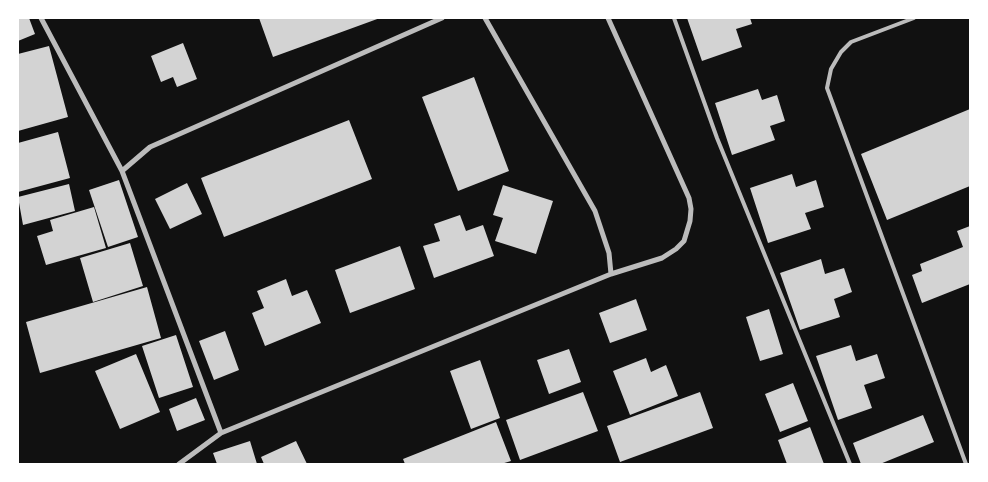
<!DOCTYPE html>
<html>
<head>
<meta charset="utf-8">
<style>
  body { margin:0 }
  #map { position:relative; width:988px; height:482px; overflow:hidden; background:#111; font-family:"Varela Round",sans-serif }
  canvas { display:block }
  .frame { position:absolute; inset:0; border:19px solid #fff; pointer-events:none }
</style>
</head>
<body>
<div id="map">
<canvas width="988" height="482"></canvas>
<div class="frame"></div>
</div>
<script>
const c = document.querySelector('canvas').getContext('2d');
c.lineJoin = 'round';
function fill(path, color) {
  c.fillStyle = color;
  c.fill(path, 'evenodd');
}
function poly(rows) {
  const path = new Path2D();
  for (const r of rows) {
    path.moveTo(r[0], r[1]);
    for (let i = 2; i < r.length; i += 2) path.lineTo(r[i], r[i + 1]);
  }
  return path;
}
function trace(path, color, width, dash) {
  c.strokeStyle = color;
  c.lineWidth = width;
  c.lineCap = dash ? 'butt' : 'round';
  c.setLineDash(dash || []);
  c.stroke(path);
}
fill(poly([
  [18,18,29,18,35,34,18,41],
  [259,18,380,18,273,57],
  [687,18,750,18,752,24,736,29,742,47,702,61],
  [183,43,197,79,177,87,173,77,161,82,151,56],
  [49,46,68,117,18,131,18,54],
  [474,77,509,171,458,191,422,97],
  [758,89,762,100,777,95,785,121,770,126,775,140,732,155,715,103],
  [970,109,970,186,887,220,861,154],
  [349,120,372,179,224,237,201,178],
  [58,132,70,178,18,192,18,143],
  [792,174,796,187,816,180,824,207,805,213,811,229,768,243,750,188],
  [119,180,138,237,108,247,89,190],
  [187,183,202,214,170,229,155,199],
  [69,184,75,211,23,225,18,197],
  [503,185,553,201,536,254,495,241,503,218,493,215],
  [94,207,106,248,46,265,37,236,53,231,50,220],
  [460,215,466,231,483,225,494,256,434,278,423,246,440,241,434,224],
  [970,226,970,284,922,303,912,275,922,271,920,264,963,247,957,231],
  [130,243,143,286,93,302,80,258],
  [400,246,415,289,350,313,335,270],
  [821,259,825,274,844,268,852,292,834,299,840,317,800,330,780,273],
  [286,279,292,296,307,290,321,323,265,346,252,313,264,308,257,291],
  [147,287,161,338,40,373,26,322],
  [636,299,647,330,610,343,599,313],
  [769,309,783,354,760,361,746,317],
  [225,331,239,370,214,380,199,341],
  [176,335,193,387,159,398,142,346],
  [851,345,856,361,877,354,885,378,864,385,872,408,838,420,816,356],
  [569,349,581,382,549,394,537,360],
  [136,354,160,412,120,429,95,371],
  [646,358,651,372,666,365,678,396,630,415,613,371],
  [480,360,500,418,471,429,450,371],
  [793,383,808,421,780,432,765,394],
  [583,392,598,431,520,460,506,420],
  [700,392,713,428,620,462,607,426],
  [196,398,205,420,177,431,169,409],
  [923,415,934,442,880,464,861,464,853,443],
  [496,422,511,461,501,464,405,464,403,459],
  [810,427,824,464,787,464,778,440],
  [250,441,257,464,217,464,213,453],
  [296,441,307,464,264,464,261,457]
]), '#d3d3d3');
trace(poly([
  [674,18,717,138,850,464],
  [914,18,851,42,841,52,831,69,827,88,966,464]
]), '#bcbcbc', 4);
trace(poly([
  [41,18,122,171,221,433,179,464],
  [608,18,689,198,691,209,690,221,684,241,676,249,662,258,611,274],
  [122,171,150,147,442,18],
  [221,433,611,274,609,253,595,211,485,18]
]), '#bcbcbc', 5);
</script>
</body>
</html>
